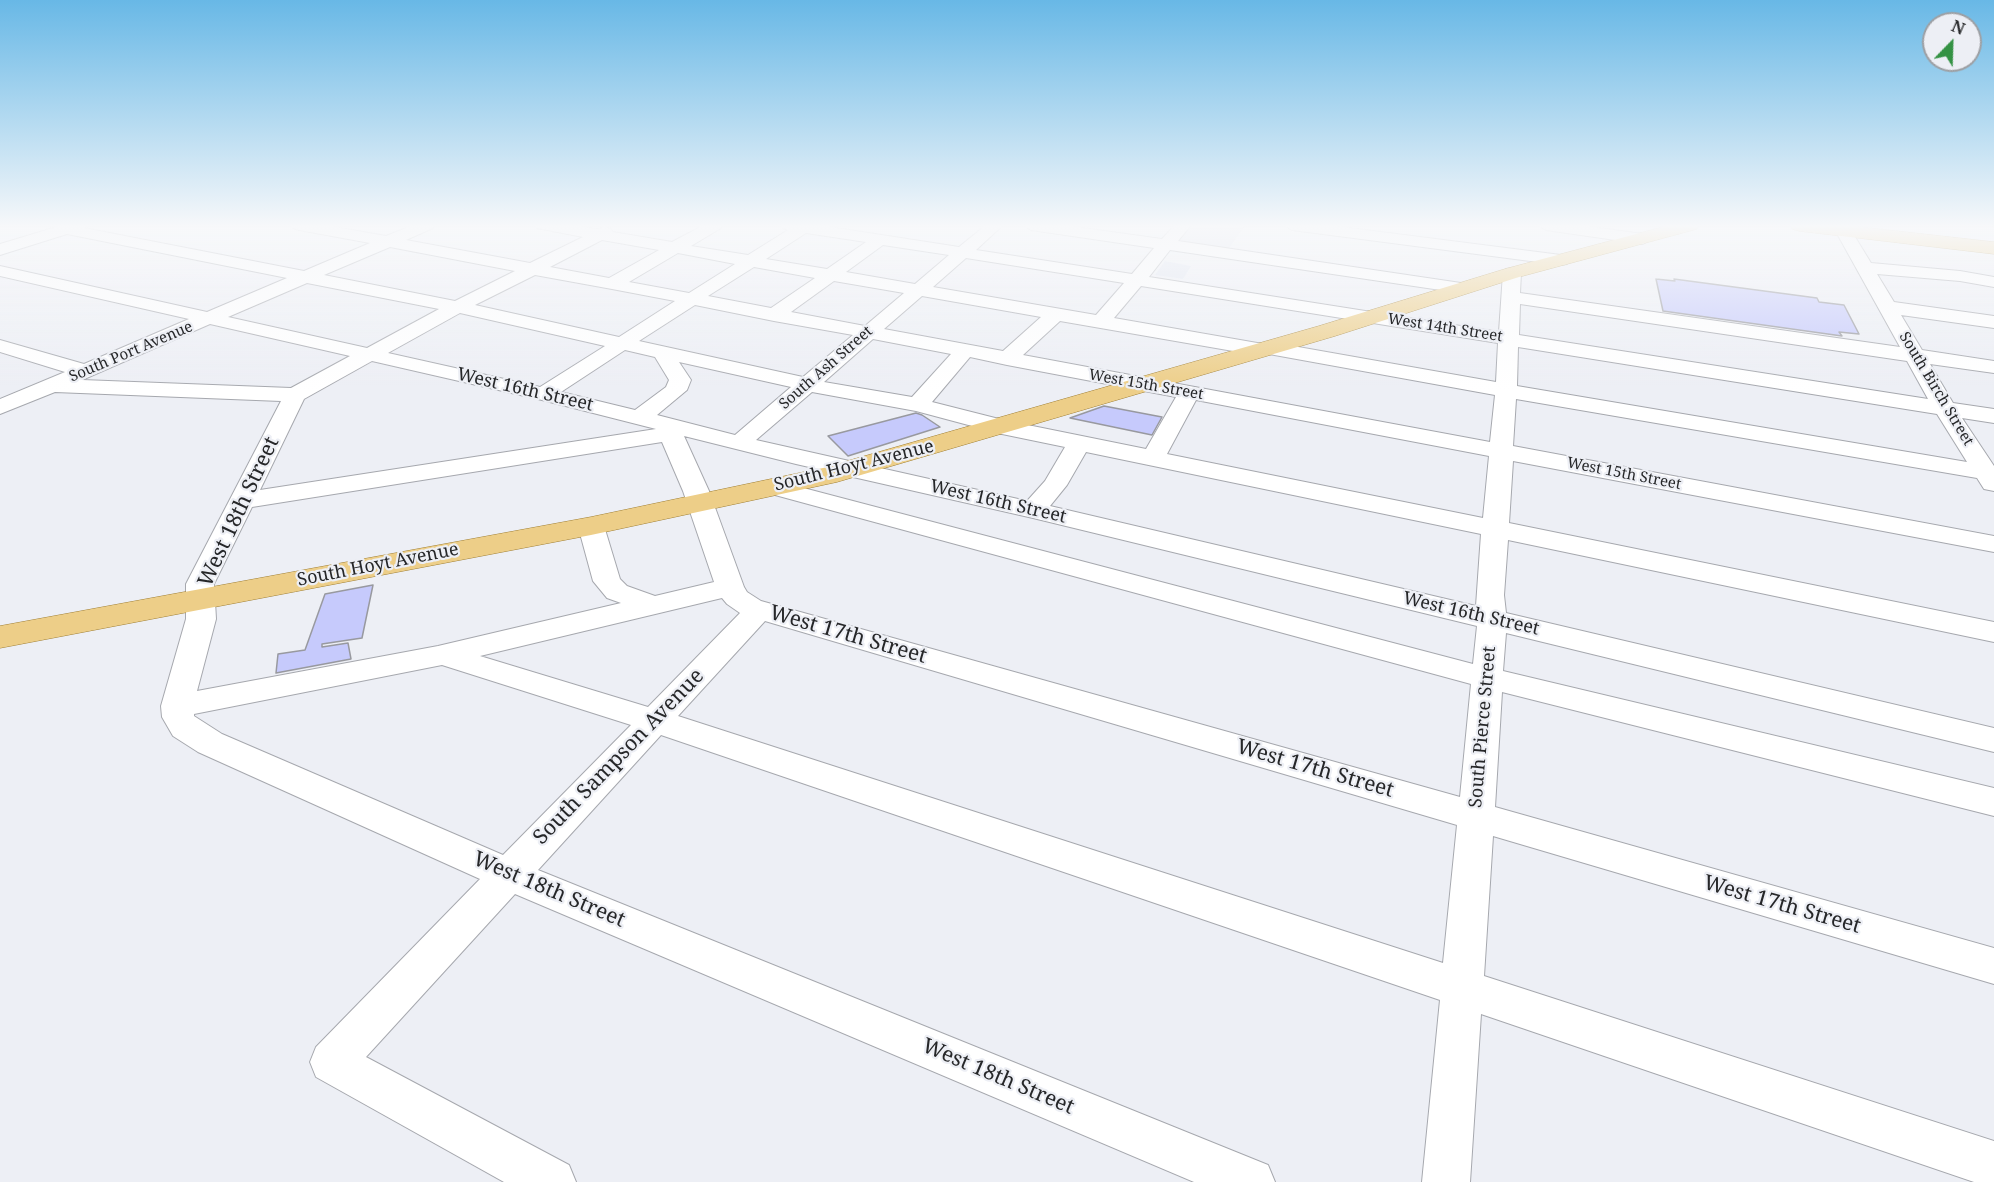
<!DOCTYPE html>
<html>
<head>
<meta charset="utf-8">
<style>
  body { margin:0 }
  #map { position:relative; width:1994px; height:1182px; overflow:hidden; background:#edeff5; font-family:"Noto Serif",serif }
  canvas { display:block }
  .north { position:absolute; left:1922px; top:12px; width:60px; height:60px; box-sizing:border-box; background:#edeff5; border:2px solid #9d9fa3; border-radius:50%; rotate:23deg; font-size:16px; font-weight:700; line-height:24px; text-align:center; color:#262729 }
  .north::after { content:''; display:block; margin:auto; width:21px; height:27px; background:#349244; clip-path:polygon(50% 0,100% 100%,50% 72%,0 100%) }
</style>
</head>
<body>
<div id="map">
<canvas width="1994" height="1182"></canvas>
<div class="north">N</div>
</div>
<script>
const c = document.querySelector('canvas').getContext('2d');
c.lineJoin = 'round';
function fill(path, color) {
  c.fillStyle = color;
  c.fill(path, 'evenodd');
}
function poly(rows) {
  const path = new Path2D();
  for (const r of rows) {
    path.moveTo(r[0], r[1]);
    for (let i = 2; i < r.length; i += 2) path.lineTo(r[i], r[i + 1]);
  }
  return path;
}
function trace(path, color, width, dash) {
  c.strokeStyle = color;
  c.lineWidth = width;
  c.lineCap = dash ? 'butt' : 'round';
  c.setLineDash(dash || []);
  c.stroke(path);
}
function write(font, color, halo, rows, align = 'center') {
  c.font = font + ' "Noto Serif",serif';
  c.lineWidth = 4.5;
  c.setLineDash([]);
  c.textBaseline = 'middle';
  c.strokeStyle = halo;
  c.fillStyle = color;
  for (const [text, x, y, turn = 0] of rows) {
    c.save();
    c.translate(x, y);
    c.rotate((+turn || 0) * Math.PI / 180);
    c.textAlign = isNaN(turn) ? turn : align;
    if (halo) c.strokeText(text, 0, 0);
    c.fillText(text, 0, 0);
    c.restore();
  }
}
fill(poly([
  [1191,225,1245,225,1228,250,1178,243],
  [1165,261,1191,266,1183,279,1155,275]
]), '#dee3f0');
const building = poly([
  [1656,279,1675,281,1674,279,1817,298,1819,302,1844,305,1859,334,1839,332,1842,336,1663,311,1656,279],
  [1104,406,1162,417,1152,435,1070,418,1104,406],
  [916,413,922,415,940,427,848,456,828,436,916,413],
  [373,585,362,638,322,644,322,647,348,643,351,659,276,673,278,654,305,650,325,594,373,585]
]);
fill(building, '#c6cafc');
trace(building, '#98999f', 1.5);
const minor = poly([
  [63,225,86,225,84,228,304,271,370,243,299,230,293,228,291,225,323,225,386,236,414,225,435,225,433,228,406,240,530,263,583,237,537,228,535,225,569,225,597,229,605,227,611,229,613,232,672,242,704,225,723,225,721,228,691,246,748,255,788,230,783,228,781,225,817,225,959,247,986,225,1003,225,976,250,1132,274,1154,248,1031,230,1023,225,1061,225,1162,239,1175,225,1191,225,1178,241,1461,283,1467,284,1470,288,1467,292,1461,293,1170,250,1149,277,1499,332,1503,273,1506,269,1512,268,1518,269,1521,273,1520,293,1900,347,1835,230,1837,227,1849,227,1871,263,1960,271,1994,277,1994,287,1960,281,1877,274,1894,302,1994,316,1994,328,1901,315,1922,350,1994,361,1994,373,1930,364,1953,403,1994,409,1994,423,1962,418,1994,466,1994,491,1984,489,1977,478,1516,399,1513,446,1994,536,1994,552,1513,461,1509,523,1994,622,1994,642,1508,540,1504,595,1506,613,1994,728,1994,752,1506,633,1503,671,1994,788,1994,816,1502,692,1495,807,1994,948,1994,984,1493,836,1484,976,1994,1141,1994,1182,1974,1182,1481,1014,1470,1182,1422,1182,1440,1000,661,735,538,870,1268,1165,1275,1182,1194,1182,515,894,366,1057,569,1165,576,1182,504,1182,316,1077,310,1062,316,1047,480,879,198,752,173,736,162,717,161,706,186,619,186,584,281,401,55,392,0,414,0,399,65,372,0,352,0,340,84,364,189,319,0,276,0,266,207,312,287,278,67,234,0,255,0,244,63,225],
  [806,233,866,242,827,269,766,259,806,233],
  [602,240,659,250,609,278,550,267,602,240],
  [883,245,949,255,915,284,846,272,883,245],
  [390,247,515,271,455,301,324,275,390,247],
  [678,253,735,264,689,293,629,282,678,253],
  [966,258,1124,283,1096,315,933,287,966,258],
  [754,267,815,278,771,308,708,296,754,267],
  [535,275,612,289,675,301,619,337,475,305,535,275],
  [834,281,904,293,865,326,791,312,834,281],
  [307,283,439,309,367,348,228,317,307,283],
  [1141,286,1498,343,1496,382,1270,342,1263,344,1114,318,1141,286],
  [922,296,1041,317,1003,351,884,329,922,296],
  [1520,304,1907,361,1928,399,1519,335,1520,304],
  [695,305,774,321,853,335,803,377,639,341,695,305],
  [460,313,605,346,540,387,388,353,460,313],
  [1060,321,1262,356,1269,354,1495,395,1490,442,1023,355,1060,321],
  [210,324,350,356,291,388,82,380,210,324],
  [873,339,951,354,912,397,824,382,873,339],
  [1518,347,1937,414,1967,462,1517,386,1518,347],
  [625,350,655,357,669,380,666,387,635,410,561,392,625,350],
  [970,357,1007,365,1176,397,1146,449,1003,420,932,402,970,357],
  [372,361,542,400,656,429,260,490,304,399,372,361],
  [679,362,791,387,735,435,657,415,687,390,691,380,679,362],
  [812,392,916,411,1002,434,1065,447,1045,481,1027,501,756,440,812,392],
  [1196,400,1489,456,1483,518,1167,454,1196,400],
  [684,436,796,464,1033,518,1477,626,1473,664,773,480,764,482,761,487,764,492,1471,684,1460,797,761,601,747,592,744,587,709,491,684,436],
  [662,442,683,491,714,582,655,596,627,586,620,579,604,526,600,520,591,518,582,520,578,526,593,581,607,598,621,603,438,646,197,691,216,619,214,584,252,507,662,442],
  [1086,452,1481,534,1476,606,1050,506,1067,485,1086,452],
  [722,598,727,604,740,613,648,707,480,656,722,598],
  [765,621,1457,825,1443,963,678,716,765,621],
  [442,665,631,725,503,855,222,734,194,716,194,714,442,665],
  [1284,225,1326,225,1561,255,1567,256,1570,260,1567,264,1561,265,1292,230,1284,225],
  [1538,225,1577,225,1643,234,1651,239,1643,244,1546,230,1538,225]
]);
const major = poly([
  [1670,225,1699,225,1697,229,1519,277,1335,336,837,482,591,535,0,648,0,626,591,517,823,468,1319,326,1505,269,1670,225],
  [1790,225,1843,225,1994,242,1994,254,1799,231,1792,229,1790,225]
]);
trace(minor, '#a6a8ae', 2);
trace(major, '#a07f33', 1);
fill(minor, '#fff');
fill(major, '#edce88');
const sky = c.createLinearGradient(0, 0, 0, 390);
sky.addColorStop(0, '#68b8e6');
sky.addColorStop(0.58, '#f7f8fa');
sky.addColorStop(1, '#f7f8fa00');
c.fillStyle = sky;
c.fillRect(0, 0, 1994, 390);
write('15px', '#262729', '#edeff5', [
  ["West 14th Street",1445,328,9],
  ["South Port Avenue",131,352,-23],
  ["South Ash Street",826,368,-41],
  ["West 15th Street",1146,385,10],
  ["South Birch Street",1936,389,59],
  ["West 15th Street",1624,474,11]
]);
write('18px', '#262729', '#edeff5', [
  ["West 16th Street",525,390,13],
  ["South Hoyt Avenue",854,466,-14],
  ["West 16th Street",998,502,13],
  ["South Hoyt Avenue",378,565,-11],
  ["West 16th Street",1471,614,13],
  ["South Pierce Street",1483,727,-85]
]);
write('21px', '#262729', '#edeff5', [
  ["West 18th Street",239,512,-65],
  ["West 17th Street",848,635,16],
  ["South Sampson Avenue",619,757,-46],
  ["West 17th Street",1315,769,16],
  ["West 18th Street",549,890,23],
  ["West 17th Street",1782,905,16],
  ["West 18th Street",998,1077,23]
]);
</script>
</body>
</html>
